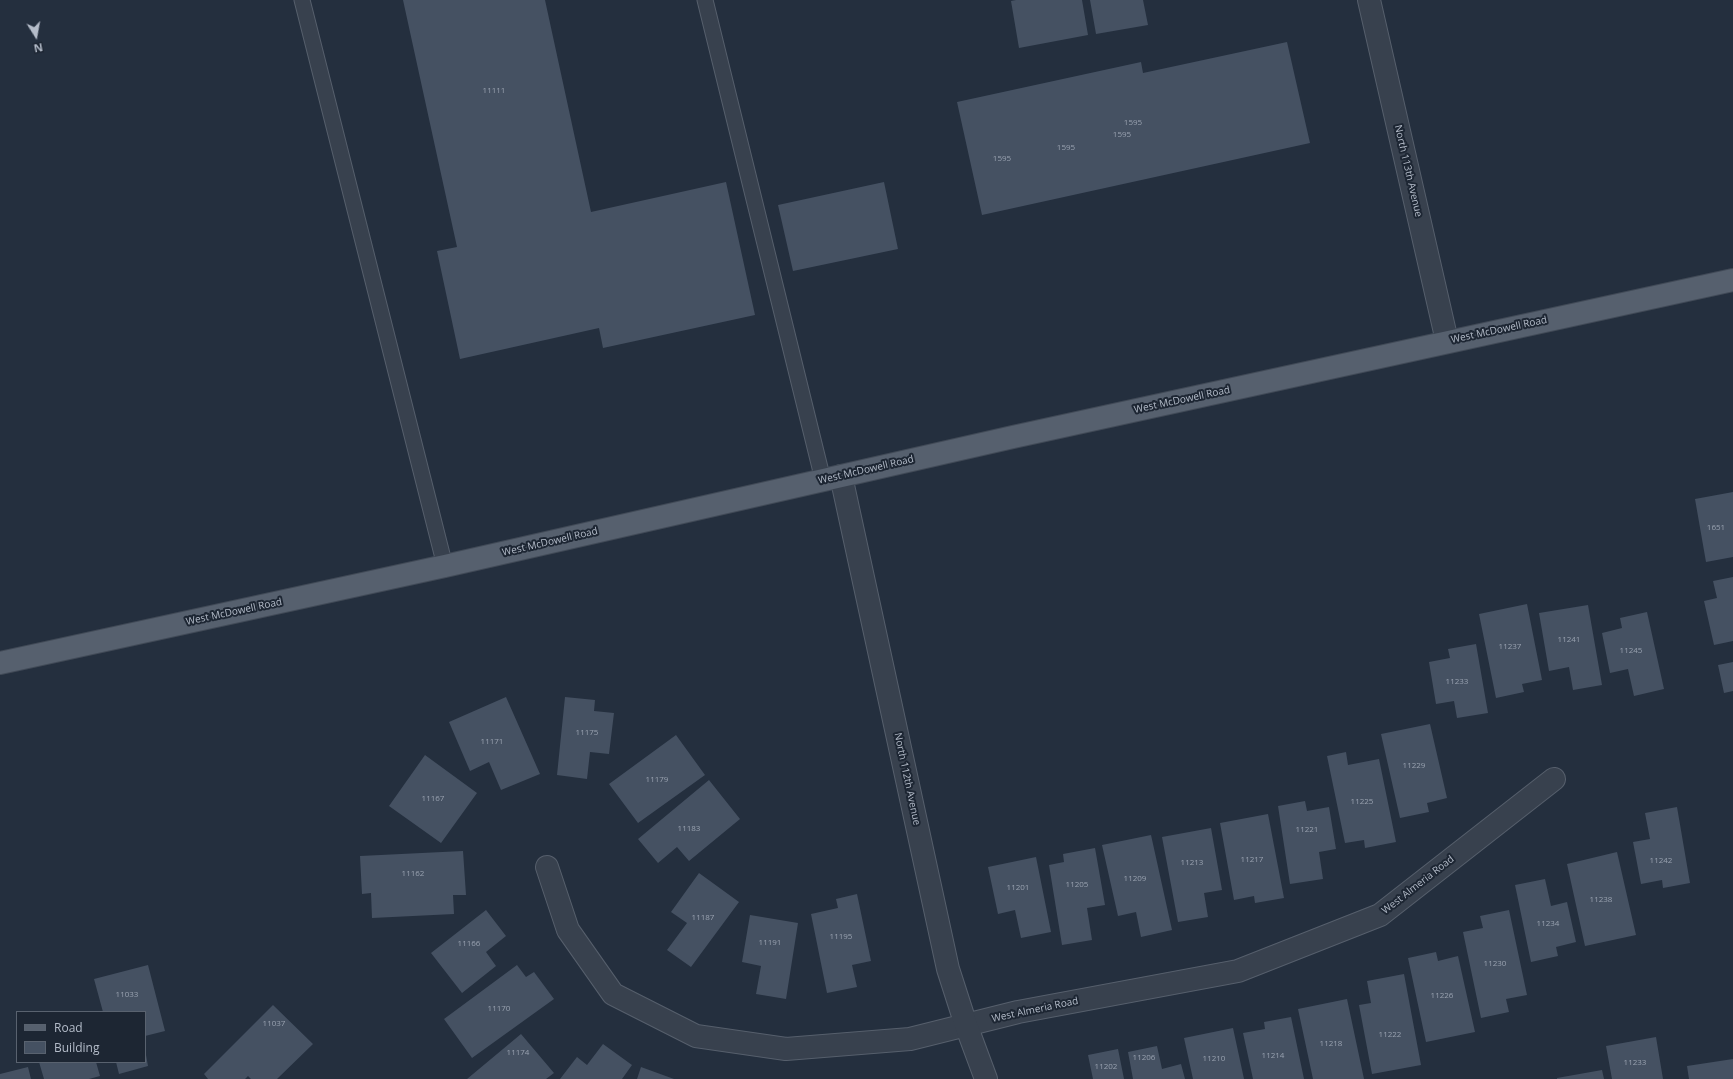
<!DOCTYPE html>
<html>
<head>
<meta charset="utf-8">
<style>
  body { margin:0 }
  #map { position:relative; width:1733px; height:1079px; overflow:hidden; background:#242f3e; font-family:"Open Sans",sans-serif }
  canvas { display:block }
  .legend { position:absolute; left:16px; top:1011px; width:130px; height:52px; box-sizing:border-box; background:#1d2633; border:1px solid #59626f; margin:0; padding:5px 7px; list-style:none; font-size:12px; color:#b4bcc9 }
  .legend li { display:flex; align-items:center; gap:8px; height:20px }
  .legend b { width:20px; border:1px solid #59626f }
  .north { position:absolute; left:16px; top:16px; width:40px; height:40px; -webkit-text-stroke:3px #1d2633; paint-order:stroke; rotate:169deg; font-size:11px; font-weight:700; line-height:16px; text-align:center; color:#b4bcc9 }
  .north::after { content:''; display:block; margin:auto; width:14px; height:18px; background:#b4bcc9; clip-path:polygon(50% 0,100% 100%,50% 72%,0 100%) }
</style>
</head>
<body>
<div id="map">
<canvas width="1733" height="1079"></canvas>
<ul class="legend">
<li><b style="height:5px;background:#56606e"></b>Road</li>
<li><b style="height:11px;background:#455162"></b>Building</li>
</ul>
<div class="north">N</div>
</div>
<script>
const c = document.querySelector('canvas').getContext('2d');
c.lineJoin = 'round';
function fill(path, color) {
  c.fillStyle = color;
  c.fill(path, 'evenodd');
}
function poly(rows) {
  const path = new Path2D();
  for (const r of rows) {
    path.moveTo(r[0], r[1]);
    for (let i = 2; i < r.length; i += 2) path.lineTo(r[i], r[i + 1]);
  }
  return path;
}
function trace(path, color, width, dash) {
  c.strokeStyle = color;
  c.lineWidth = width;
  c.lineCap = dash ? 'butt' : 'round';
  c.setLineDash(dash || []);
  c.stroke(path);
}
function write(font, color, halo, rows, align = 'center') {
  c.font = font + ' "Open Sans",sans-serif';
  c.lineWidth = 4;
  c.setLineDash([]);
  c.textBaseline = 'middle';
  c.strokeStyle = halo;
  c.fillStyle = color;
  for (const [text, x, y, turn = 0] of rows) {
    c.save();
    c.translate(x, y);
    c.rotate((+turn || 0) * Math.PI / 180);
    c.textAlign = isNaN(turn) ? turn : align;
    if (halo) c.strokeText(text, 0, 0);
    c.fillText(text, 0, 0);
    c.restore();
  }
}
fill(poly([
  [403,0,545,0,591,212,726,182,755,315,603,348,599,328,460,359,437,251,457,247],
  [1016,0,1082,0,1088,35,1019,48,1011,1],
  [1090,0,1143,0,1148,25,1096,34],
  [1287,42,1310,143,982,215,957,102,1141,62,1143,73],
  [884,182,898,249,793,271,778,205],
  [1733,492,1733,557,1706,562,1695,499],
  [1733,577,1733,641,1714,645,1704,601,1717,598,1713,581],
  [1527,604,1542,680,1522,684,1524,692,1496,698,1479,614],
  [1588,605,1602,685,1573,690,1569,667,1549,671,1539,613],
  [1647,612,1664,689,1634,696,1628,669,1610,673,1602,633,1622,628,1620,618],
  [1476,644,1488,713,1457,718,1454,701,1436,704,1429,662,1450,658,1448,649],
  [1733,662,1733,691,1724,693,1718,665],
  [506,697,540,774,501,790,489,762,470,771,449,722],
  [565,697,595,700,594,711,614,713,609,754,590,752,587,779,557,775],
  [1430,724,1447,798,1427,803,1429,812,1400,818,1381,734],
  [676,735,705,775,638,823,609,784],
  [1346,752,1348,765,1379,759,1396,842,1365,848,1364,840,1345,843,1327,756],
  [425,755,477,793,441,843,389,806],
  [709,780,740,819,689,861,677,847,658,863,638,839],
  [1305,801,1307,811,1329,807,1336,849,1319,852,1323,879,1290,884,1278,806],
  [1677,807,1690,883,1663,888,1662,880,1641,884,1633,842,1650,839,1645,813],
  [1268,814,1284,898,1255,903,1254,896,1234,900,1220,823],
  [1211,828,1222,890,1204,893,1208,917,1178,922,1162,837],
  [1151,835,1172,930,1141,937,1136,912,1118,916,1102,845],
  [1095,848,1105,905,1087,908,1092,940,1062,945,1049,865,1064,862,1063,854],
  [463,851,466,895,453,895,454,914,372,918,371,893,362,894,360,856],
  [1617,852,1636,935,1585,946,1567,864],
  [1036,857,1051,932,1021,938,1015,910,998,914,988,867],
  [699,873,739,902,691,967,667,950,687,923,671,912],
  [1545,879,1551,906,1567,902,1576,942,1556,947,1558,956,1531,962,1515,885],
  [857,894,871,961,852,965,857,987,827,993,811,914,838,908,836,899],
  [486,910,506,936,486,952,496,966,462,993,431,953],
  [1509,910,1527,995,1506,999,1509,1012,1481,1018,1463,932,1483,928,1480,916],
  [750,915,798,923,786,999,756,994,761,966,742,962],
  [1436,952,1438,961,1458,956,1475,1032,1426,1042,1408,958],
  [148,965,165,1031,145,1036,145,1012,103,1012,94,979],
  [517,965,526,977,534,972,554,999,472,1058,444,1019],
  [1404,974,1421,1065,1372,1074,1359,1005,1371,1003,1367,981],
  [1347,999,1364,1079,1313,1079,1298,1009],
  [273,1005,313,1044,277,1079,251,1079,248,1076,245,1079,208,1079,204,1074],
  [1291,1017,1304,1079,1253,1079,1243,1033,1265,1029,1264,1022],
  [1233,1028,1244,1079,1193,1079,1184,1038],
  [521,1034,554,1073,546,1079,467,1079],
  [1656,1037,1663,1079,1612,1079,1606,1046],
  [603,1044,632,1065,622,1079,560,1079,577,1057,587,1065],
  [1157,1046,1162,1069,1181,1064,1185,1079,1133,1079,1128,1052],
  [1118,1049,1124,1079,1093,1079,1088,1055],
  [146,1055,148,1066,119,1074,116,1062,145,1062],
  [1733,1059,1733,1079,1689,1079,1687,1066],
  [39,1062,96,1062,100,1076,89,1079,44,1079],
  [28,1067,31,1079,0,1079,0,1074],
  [641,1067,674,1079,637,1079],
  [1602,1070,1604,1079,1557,1079,1557,1078]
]), '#455162');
const service = poly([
  [302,0,445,566],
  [705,0,823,480]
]);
const minor = poly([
  [1369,0,1447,341],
  [547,867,568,930,613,994,696,1036,786,1049,910,1039,1018,1012,1238,971,1380,915,1554,779]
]);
const tertiary = poly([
  [841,476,948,969,966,1025,986,1079]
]);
const primary = poly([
  [0,663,445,566,1013,437,1733,280]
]);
trace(service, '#565f6c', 17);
trace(minor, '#565f6c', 24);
trace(tertiary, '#565f6c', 24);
trace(primary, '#414a57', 24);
trace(service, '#38414e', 15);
trace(minor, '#38414e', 22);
trace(tertiary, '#38414e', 22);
trace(primary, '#56606e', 22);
write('8px', '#98a1af', null, [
  ["11111",494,91],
  ["1595",1133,123],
  ["1595",1122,135],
  ["1595",1066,148],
  ["1595",1002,159],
  ["1651",1716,528],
  ["11241",1569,640],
  ["11237",1510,647],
  ["11245",1631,651],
  ["11233",1457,682],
  ["11175",587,733],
  ["11171",492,742],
  ["11229",1414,766],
  ["11179",657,780],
  ["11167",433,799],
  ["11225",1362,802],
  ["11183",689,829],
  ["11221",1307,830],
  ["11217",1252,860],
  ["11242",1661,861],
  ["11213",1192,863],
  ["11162",413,874],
  ["11209",1135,879],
  ["11205",1077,885],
  ["11201",1018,888],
  ["11238",1601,900],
  ["11187",703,918],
  ["11234",1548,924],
  ["11195",841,937],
  ["11191",770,943],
  ["11166",469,944],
  ["11230",1495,964],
  ["11033",127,995],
  ["11226",1442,996],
  ["11170",499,1009],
  ["11037",274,1024],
  ["11222",1390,1035],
  ["11218",1331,1044],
  ["11174",518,1053],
  ["11214",1273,1056],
  ["11206",1144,1058],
  ["11210",1214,1059],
  ["11233",1635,1063],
  ["11202",1106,1067]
]);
write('10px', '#b4bcc9', '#1d2633', [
  ["North 113th Avenue",1408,171,77],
  ["West McDowell Road",1499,330,-12],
  ["West McDowell Road",1182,400,-12],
  ["West McDowell Road",866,470,-13],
  ["West McDowell Road",550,542,-13],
  ["West McDowell Road",234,612,-12],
  ["North 112th Avenue",907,779,78],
  ["West Almeria Road",1418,885,-38],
  ["West Almeria Road",1035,1010,-12]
]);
</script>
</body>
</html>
